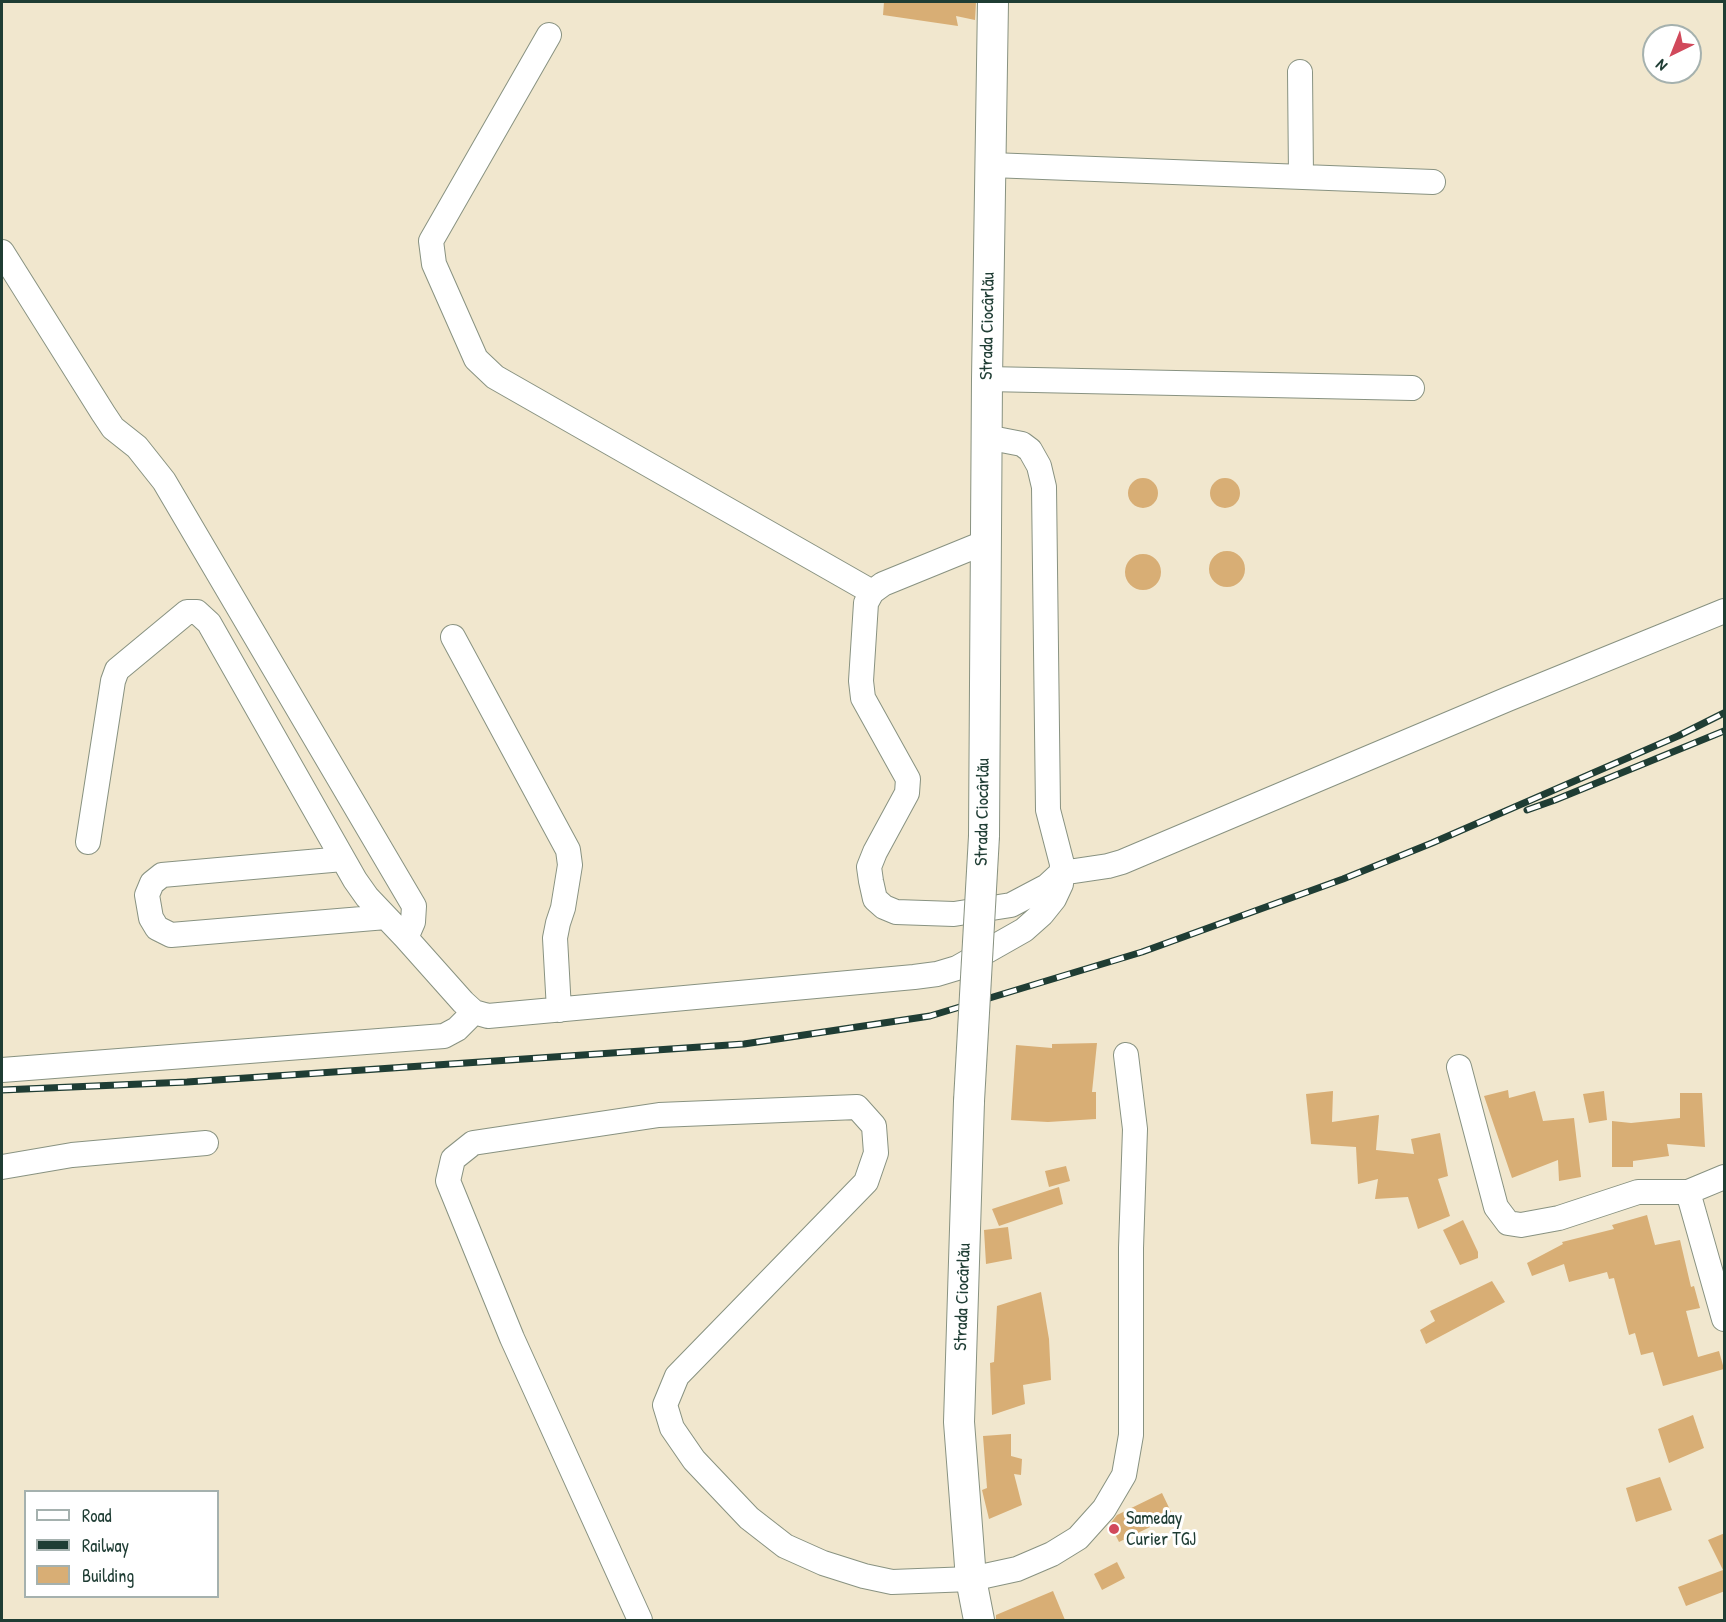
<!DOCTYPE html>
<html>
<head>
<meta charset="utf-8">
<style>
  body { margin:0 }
  #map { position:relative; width:1726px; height:1622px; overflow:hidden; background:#f1e7ce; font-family:"Patrick Hand",sans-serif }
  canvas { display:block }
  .frame { position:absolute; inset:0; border:3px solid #1f3d34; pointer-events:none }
  .legend { position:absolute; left:24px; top:1490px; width:195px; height:108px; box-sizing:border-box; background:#fff; border:2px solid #a5b1ae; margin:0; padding:8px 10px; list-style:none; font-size:18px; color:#1f3d34 }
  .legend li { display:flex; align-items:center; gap:12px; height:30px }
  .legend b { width:30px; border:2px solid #a5b1ae }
  .north { position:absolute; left:1642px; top:24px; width:60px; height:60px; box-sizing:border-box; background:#fff; border:2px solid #a5b1ae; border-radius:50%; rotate:223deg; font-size:16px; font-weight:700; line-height:24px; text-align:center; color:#1f3d34 }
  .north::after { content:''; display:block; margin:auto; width:21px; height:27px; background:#d1495b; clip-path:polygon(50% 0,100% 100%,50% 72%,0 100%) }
</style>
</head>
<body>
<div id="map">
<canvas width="1726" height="1622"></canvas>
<div class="frame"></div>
<ul class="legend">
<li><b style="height:8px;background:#fff"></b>Road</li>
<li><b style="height:8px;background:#1f3d34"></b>Railway</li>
<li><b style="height:16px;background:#d8ae75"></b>Building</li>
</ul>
<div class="north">N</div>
</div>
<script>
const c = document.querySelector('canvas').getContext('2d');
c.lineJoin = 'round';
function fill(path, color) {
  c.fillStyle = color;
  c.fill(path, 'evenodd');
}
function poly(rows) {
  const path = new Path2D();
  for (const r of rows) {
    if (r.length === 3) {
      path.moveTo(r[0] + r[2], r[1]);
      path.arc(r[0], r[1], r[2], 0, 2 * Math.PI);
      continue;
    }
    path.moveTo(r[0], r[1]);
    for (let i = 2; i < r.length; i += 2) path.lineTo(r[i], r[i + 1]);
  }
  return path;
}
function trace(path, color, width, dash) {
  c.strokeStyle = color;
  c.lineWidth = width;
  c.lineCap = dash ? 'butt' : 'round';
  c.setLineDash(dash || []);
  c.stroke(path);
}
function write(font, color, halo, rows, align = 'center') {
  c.font = font + ' "Patrick Hand",sans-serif';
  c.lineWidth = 6;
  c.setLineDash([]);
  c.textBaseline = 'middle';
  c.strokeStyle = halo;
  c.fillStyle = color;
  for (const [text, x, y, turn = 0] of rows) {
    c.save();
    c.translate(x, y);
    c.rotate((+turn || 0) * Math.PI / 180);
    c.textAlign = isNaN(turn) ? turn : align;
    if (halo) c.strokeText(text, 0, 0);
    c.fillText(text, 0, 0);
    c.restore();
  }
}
fill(poly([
  [884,2,976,2,975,20,956,16,958,26,883,15],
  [1225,493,15],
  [1143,493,15],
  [1227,569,18],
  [1143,572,18],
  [1097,1043,1092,1092,1096,1092,1096,1119,1048,1122,1011,1120,1016,1045,1052,1048,1052,1044],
  [1508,1090,1509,1098,1535,1091,1543,1121,1574,1118,1581,1177,1559,1181,1558,1160,1512,1178,1484,1096],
  [1333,1091,1332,1122,1379,1115,1376,1150,1414,1154,1411,1139,1440,1133,1448,1176,1438,1179,1450,1216,1418,1229,1408,1197,1375,1199,1378,1179,1358,1184,1356,1147,1311,1144,1306,1094],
  [1604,1091,1607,1120,1589,1123,1583,1094],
  [1680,1093,1702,1093,1705,1147,1667,1144,1669,1156,1633,1161,1633,1167,1612,1167,1612,1121,1631,1123,1680,1118],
  [1066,1166,1070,1181,1049,1187,1045,1171],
  [1059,1187,1063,1204,999,1226,992,1209],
  [1647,1215,1655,1245,1680,1240,1691,1287,1694,1286,1700,1308,1686,1311,1698,1357,1719,1351,1724,1369,1663,1386,1653,1352,1641,1355,1635,1333,1629,1335,1614,1278,1609,1279,1607,1272,1569,1282,1564,1264,1532,1276,1527,1263,1563,1244,1562,1242,1614,1229,1612,1225],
  [1463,1220,1478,1252,1478,1258,1460,1265,1443,1230],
  [1008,1227,1012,1259,986,1264,984,1230],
  [1492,1281,1505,1302,1426,1344,1420,1330,1435,1321,1430,1311],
  [1041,1292,1049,1339,1051,1380,1023,1385,1025,1404,992,1415,990,1363,994,1362,997,1306],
  [1693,1415,1704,1448,1669,1463,1658,1429],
  [1011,1434,1011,1456,1022,1459,1021,1475,1014,1474,1022,1505,989,1519,982,1490,987,1488,983,1436],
  [1660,1477,1672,1510,1636,1522,1626,1488],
  [1162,1493,1173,1516,1119,1542,1110,1524,1117,1515],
  [1725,1533,1725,1591,1686,1606,1678,1587,1723,1570,1708,1540],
  [1117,1562,1125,1578,1102,1590,1094,1574],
  [1053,1591,1065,1620,996,1620,996,1615]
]), '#d8ae75');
const minor = poly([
  [549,35,431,241,434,264,476,359,495,377,872,592],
  [1300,72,1301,177],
  [991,165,1433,182],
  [2,252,103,413,113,428,137,447,164,481,414,906,413,922,406,938],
  [987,379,1412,388],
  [986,542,883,584,872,592,866,603,861,681,863,698,908,779,907,793,875,852,869,867,871,881,875,899,884,907,896,912,954,914,1011,905,1047,886,1061,873,1108,866,1122,862,1508,699,1724,611],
  [453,637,568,850,570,865,563,908,558,923,555,938,559,1010],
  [88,842,113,681,117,670,187,612,197,612,209,623,355,880,367,897,406,938,463,1002,474,1012,488,1016,914,977,937,974,957,968,1024,930,1042,914,1054,899,1061,884,1062,864,1048,810,1044,487,1039,466,1030,450,1022,444,986,437],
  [343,859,162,875,152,883,147,895,151,918,157,928,171,935,386,917],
  [1459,1067,1496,1207,1508,1223,1521,1225,1559,1218,1638,1192,1688,1192,1724,1177],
  [2,1070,444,1036,457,1029,474,1012],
  [2,1167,72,1155,206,1143],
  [1688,1192,1724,1319],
  [640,1620,512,1338,448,1181,453,1159,473,1143,659,1115,857,1107,874,1126,876,1153,866,1182,677,1376,665,1405,672,1428,694,1460,749,1518,785,1546,823,1563,864,1576,892,1582,971,1579,1017,1569,1052,1554,1078,1538,1104,1509,1124,1475,1131,1435,1131,1248,1135,1129,1126,1055]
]);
const major = poly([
  [984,836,987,379,993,2],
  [969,1101,959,1422,971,1579,979,1620]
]);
trace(minor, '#889281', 26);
trace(major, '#889281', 32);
trace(minor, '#fff', 24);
trace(major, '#fff', 30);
const rail = poly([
  [1527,810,1555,800,1724,731],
  [2,1090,187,1082,744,1044,930,1016,1142,952,1343,879,1432,843,1678,736,1724,713]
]);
trace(rail, '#1f3d34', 7);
trace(rail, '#fff', 4.5, [14]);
const majorBridge = poly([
  [969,1101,984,836]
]);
trace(majorBridge, '#889281', 32, []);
trace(majorBridge, '#fff', 30);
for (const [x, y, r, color] of [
  [1114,1529,6,"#d1495b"]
]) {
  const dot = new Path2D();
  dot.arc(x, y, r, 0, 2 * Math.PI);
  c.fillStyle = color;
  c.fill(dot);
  trace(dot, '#fff', 2);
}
write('18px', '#1f3d34', '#fff', [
  ["Strada Ciocârlău",988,326,-89],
  ["Strada Ciocârlău",983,812,-89],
  ["Strada Ciocârlău",963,1297,-88]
]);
write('18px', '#1f3d34', '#fff', [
  ["Sameday",1126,1519],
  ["Curier TGJ",1126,1540]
], 'left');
</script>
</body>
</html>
